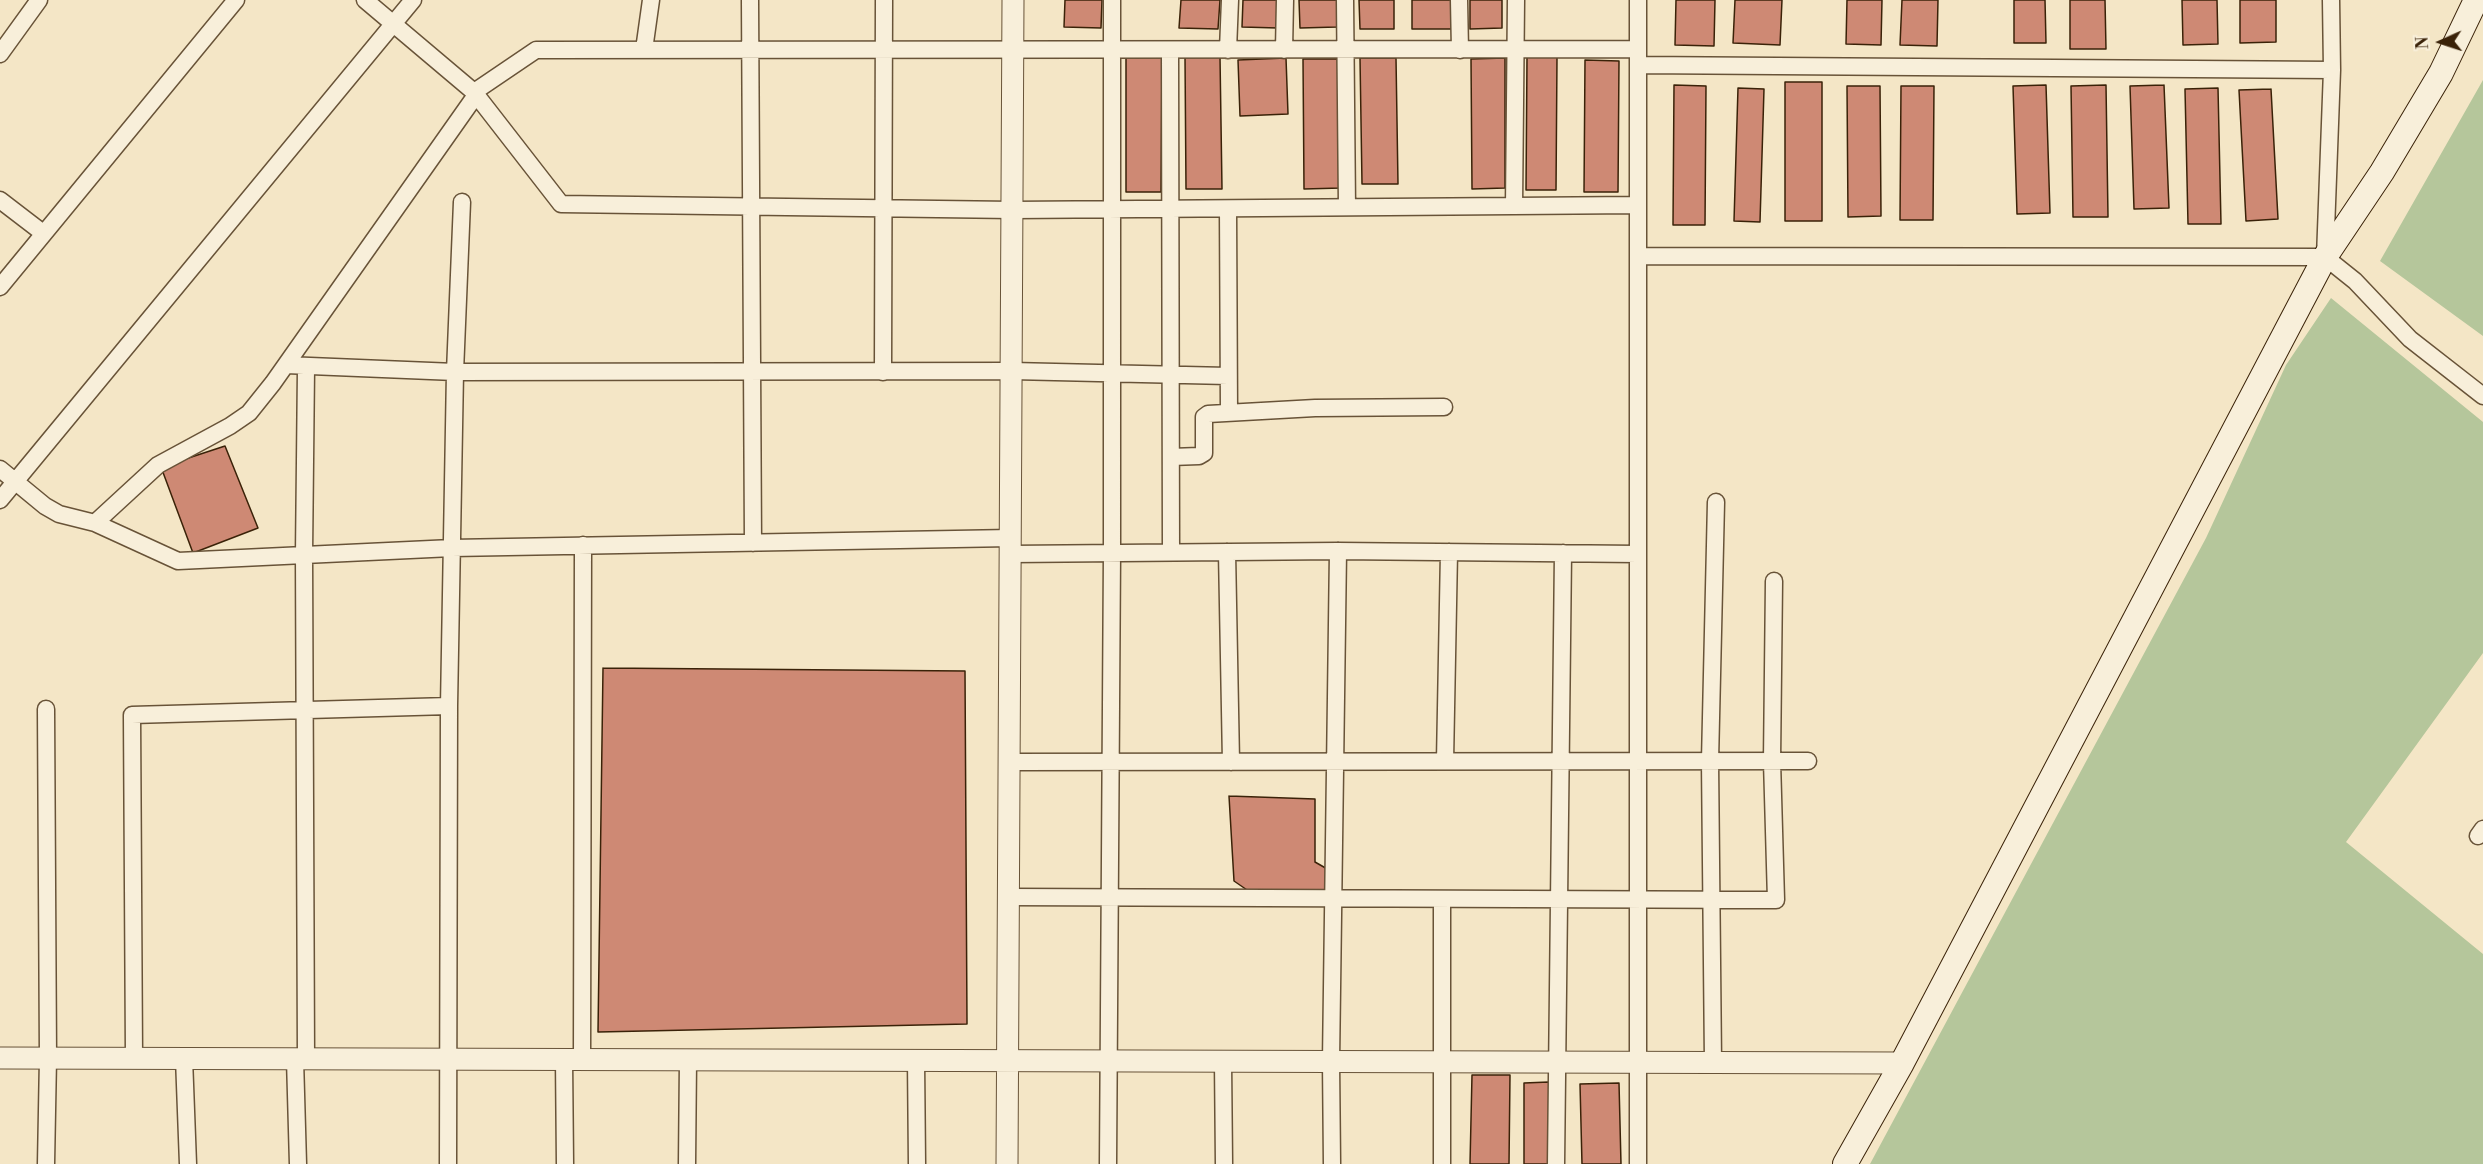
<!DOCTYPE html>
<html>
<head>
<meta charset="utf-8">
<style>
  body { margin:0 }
  #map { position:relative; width:2483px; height:1164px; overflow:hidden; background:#f4e6c6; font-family:"Libre Bodoni",serif }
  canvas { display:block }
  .north { position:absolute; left:2411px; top:12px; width:60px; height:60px; -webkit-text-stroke:4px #f8efda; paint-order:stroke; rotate:267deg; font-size:16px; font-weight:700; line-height:24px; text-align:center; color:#3a2208 }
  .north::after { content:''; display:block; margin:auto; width:21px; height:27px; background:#3a2208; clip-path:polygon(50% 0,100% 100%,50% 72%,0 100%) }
</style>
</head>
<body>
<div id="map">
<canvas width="2483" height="1164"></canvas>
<div class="north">N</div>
</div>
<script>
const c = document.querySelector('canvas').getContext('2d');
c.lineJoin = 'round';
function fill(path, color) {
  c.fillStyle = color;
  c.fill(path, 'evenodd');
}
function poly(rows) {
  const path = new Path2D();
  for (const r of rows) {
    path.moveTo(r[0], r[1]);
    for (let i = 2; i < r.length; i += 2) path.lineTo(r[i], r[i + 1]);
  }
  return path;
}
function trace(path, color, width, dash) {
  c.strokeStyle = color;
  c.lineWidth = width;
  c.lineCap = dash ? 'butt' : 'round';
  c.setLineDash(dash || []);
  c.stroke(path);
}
fill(poly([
  [2483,80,2483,336,2380,261],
  [2331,298,2483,422,2483,653,2346,842,2483,954,2483,1164,1870,1164,2206,538,2286,365]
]), '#b5c69b');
const building = poly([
  [1065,0,1102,0,1101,28,1064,27,1065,0],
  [1181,0,1220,0,1218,29,1179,28,1181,0],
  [1243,0,1278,0,1278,28,1242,27,1243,0],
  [1299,0,1337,0,1337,27,1300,28,1299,0],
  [1359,0,1394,0,1394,29,1360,29,1359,0],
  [1412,0,1452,0,1452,29,1412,29,1412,0],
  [1470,0,1502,0,1502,28,1470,29,1470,0],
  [1676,0,1715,0,1714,46,1675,45,1676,0],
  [1735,0,1782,0,1780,45,1733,43,1735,0],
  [1847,0,1882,0,1881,45,1846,44,1847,0],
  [1902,0,1938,0,1937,46,1900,45,1902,0],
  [2014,0,2045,0,2046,43,2014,43,2014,0],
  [2070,0,2105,0,2106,49,2070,49,2070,0],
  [2182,0,2217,0,2218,44,2183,45,2182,0],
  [2240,0,2276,0,2276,42,2240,43,2240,0],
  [1126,57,1162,57,1161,192,1126,192,1126,57],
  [1185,57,1220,57,1222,189,1186,189,1185,57],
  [1527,57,1557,57,1556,190,1526,190,1527,57],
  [1286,58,1288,114,1240,116,1238,60,1286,58],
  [1360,58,1396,58,1398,184,1362,184,1360,58],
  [1505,58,1505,188,1472,189,1471,59,1505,58],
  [1303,59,1340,59,1341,188,1304,189,1303,59],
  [1585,60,1619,61,1618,192,1584,192,1585,60],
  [1785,82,1822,82,1822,221,1785,221,1785,82],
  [1674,85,1706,86,1705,225,1673,225,1674,85],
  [2046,85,2050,213,2017,214,2013,86,2046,85],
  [2106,85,2108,217,2073,217,2071,86,2106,85],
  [2164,85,2169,208,2134,209,2130,86,2164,85],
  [1847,86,1880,86,1881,216,1848,217,1847,86],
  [1901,86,1934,86,1933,220,1900,220,1901,86],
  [1738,88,1764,89,1760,222,1734,221,1738,88],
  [2218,88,2221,224,2188,224,2185,89,2218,88],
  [2271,89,2278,219,2246,221,2239,90,2271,89],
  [225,446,258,528,193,553,161,467,225,446],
  [603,668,965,671,967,1024,598,1032,603,668],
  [1229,796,1315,799,1315,862,1329,870,1330,892,1250,892,1234,881,1229,796],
  [1472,1075,1510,1075,1509,1164,1470,1164,1472,1075],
  [1549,1082,1550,1164,1524,1164,1524,1083,1549,1082],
  [1619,1083,1621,1164,1582,1164,1580,1084,1619,1083]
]);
fill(building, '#ce8974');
trace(building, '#3a2208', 1.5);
const minor = poly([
  [365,0,474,92,561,204,1013,210,1638,205],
  [750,0,753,543],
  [1345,0,1347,207],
  [1459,0,1460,50],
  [2331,0,2332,70,2325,257,2355,281,2410,339,2483,396],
  [644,50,651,0],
  [1228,50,1230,0],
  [1284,50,1285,0],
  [1170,51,1171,552],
  [0,54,39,0],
  [1638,65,2332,70],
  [474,92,536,50,1638,49],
  [0,200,43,233],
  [1514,206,1516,0],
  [1228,209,1229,413],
  [1638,256,2325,257],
  [0,287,236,0],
  [286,365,455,372,1012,371,1228,376],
  [883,372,884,0],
  [1171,457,1199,456,1204,453,1204,417,1208,414,1315,408,1444,407],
  [0,469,45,506,59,514,95,523,178,561,452,548,1011,538],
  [0,500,413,0],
  [95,523,158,465,230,426,249,413,273,383,476,95],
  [1227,552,1231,762],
  [1011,554,1338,551,1638,554],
  [1445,761,1449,552],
  [1010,762,1808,761],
  [2478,836,2483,829],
  [1009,897,1776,900,1772,761,1774,581],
  [1442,900,1442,1164],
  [134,1058,132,715,449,706],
  [184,1058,188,1164],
  [295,1059,298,1164],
  [306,1059,304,554,306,368],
  [564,1059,565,1164],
  [582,1059,583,545],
  [916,1060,917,1164],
  [1223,1061,1224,1164],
  [1713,1063,1710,761,1716,502],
  [46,1164,48,1058,46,709],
  [448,1164,449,706,455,372,462,202],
  [687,1164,688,1060],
  [1108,1164,1112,553,1112,0],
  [1332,1164,1331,1061,1338,551],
  [1556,1164,1563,553],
  [1638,1164,1638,0]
]);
const tertiary = poly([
  [0,1058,1902,1063],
  [1007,1164,1013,0]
]);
const secondary = poly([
  [1845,1164,1902,1063,2325,257,2382,172,2441,73,2476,0]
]);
trace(minor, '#685338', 19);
trace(tertiary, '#685338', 23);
trace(secondary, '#3a2208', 26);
trace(minor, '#f8efda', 16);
trace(tertiary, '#f8efda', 21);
trace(secondary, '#f8efda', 24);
</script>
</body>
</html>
